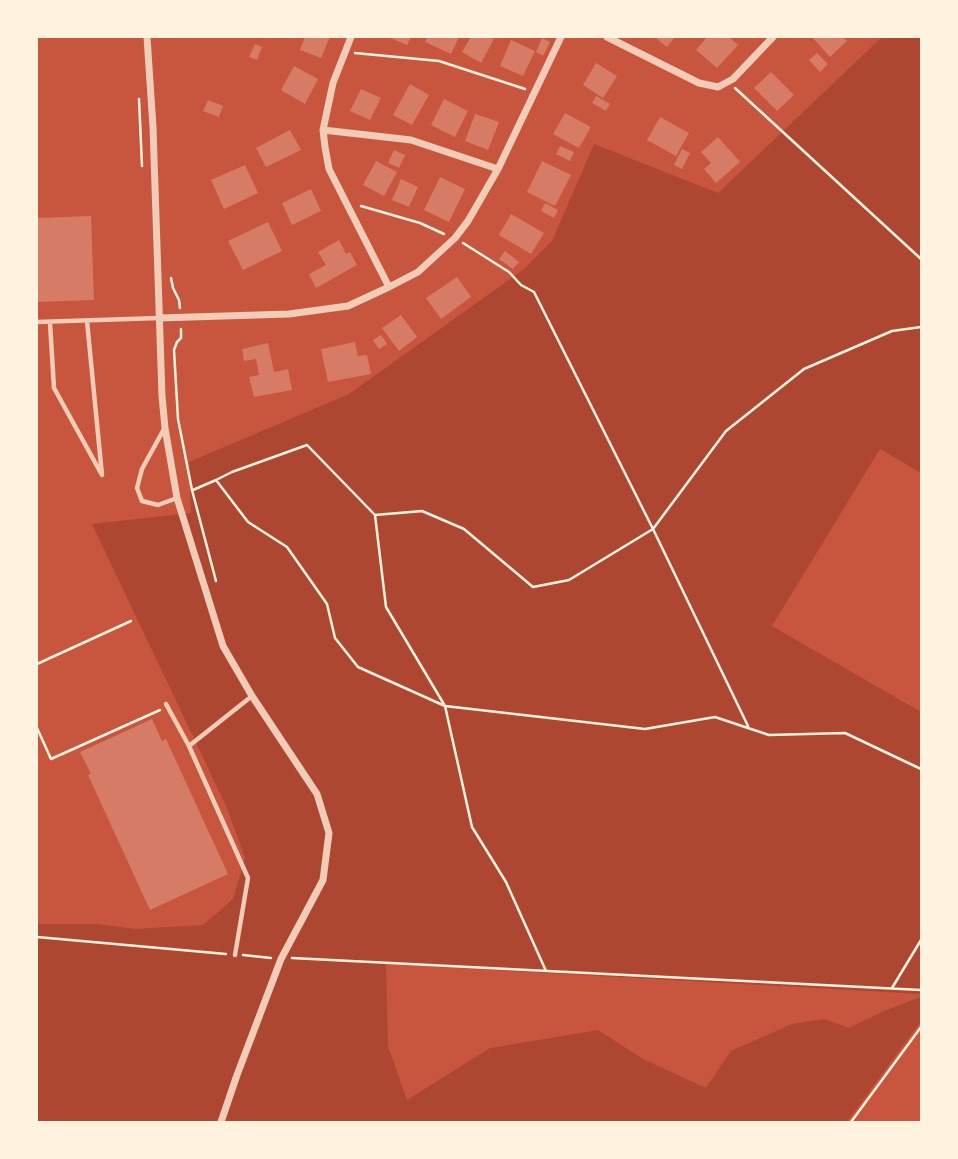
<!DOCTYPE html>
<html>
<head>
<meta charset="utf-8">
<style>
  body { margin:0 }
  #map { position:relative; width:958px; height:1159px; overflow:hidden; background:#c8553d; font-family:Jost,sans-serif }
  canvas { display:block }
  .frame { position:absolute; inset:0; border:38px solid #fff3e0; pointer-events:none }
</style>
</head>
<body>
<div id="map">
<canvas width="958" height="1159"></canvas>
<div class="frame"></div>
</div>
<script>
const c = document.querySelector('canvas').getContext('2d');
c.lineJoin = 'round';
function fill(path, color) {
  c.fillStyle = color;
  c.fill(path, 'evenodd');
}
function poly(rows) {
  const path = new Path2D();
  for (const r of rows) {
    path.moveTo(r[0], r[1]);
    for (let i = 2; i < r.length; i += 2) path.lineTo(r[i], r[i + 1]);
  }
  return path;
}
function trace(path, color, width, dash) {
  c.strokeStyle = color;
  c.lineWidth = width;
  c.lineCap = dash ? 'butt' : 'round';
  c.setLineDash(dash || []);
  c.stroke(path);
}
fill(poly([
  [882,37,921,37,921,473,880,449,772,626,921,712,921,994,386,964,388,1046,407,1100,490,1048,598,1030,643,1059,706,1088,731,1051,792,1024,824,1019,849,1028,884,1011,921,997,921,1021,847,1122,37,1122,37,924,98,924,135,929,203,925,233,899,245,858,227,808,92,524,191,513,189,462,349,394,524,269,552,241,594,144,718,193]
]), '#ae4732');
fill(poly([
  [305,37,330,37,321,58,300,50],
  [388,37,411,37,407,45],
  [427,37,459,37,451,54,425,42],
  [471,37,490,37,494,39,481,63,462,52],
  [655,37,675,37,667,47],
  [707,37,729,37,738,45,717,68,696,50],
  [812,37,843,37,847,41,830,57],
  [542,38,550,42,543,56,536,52],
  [511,40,535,51,523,76,500,66],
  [255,44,262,47,257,60,249,57],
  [817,53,828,64,820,72,809,60],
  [596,63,617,76,603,98,583,85],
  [294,66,318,79,305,104,281,90],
  [771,72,794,95,777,111,754,88],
  [410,84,429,95,412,125,393,115],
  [361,89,381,98,370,120,350,111],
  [596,96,610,104,606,111,592,103],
  [444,99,468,111,455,137,431,125],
  [208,100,223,106,219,117,203,111],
  [565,113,591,127,579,148,553,134],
  [475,114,499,122,488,150,465,141],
  [660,117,689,133,676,156,647,140],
  [290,130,301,150,266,167,256,148],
  [718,137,740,162,716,183,704,169,711,163,701,152],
  [560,146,574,152,570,161,556,154],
  [682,149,690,153,682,169,674,165],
  [394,150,405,155,399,168,388,163],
  [376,161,397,172,384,196,363,185],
  [542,161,571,175,555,206,527,192],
  [245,165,258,193,224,209,211,180],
  [440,177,465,189,449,222,424,210],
  [401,179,418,187,409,207,392,200],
  [311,189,321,211,292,225,282,203],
  [545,203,558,210,554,218,541,211],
  [511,214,544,233,531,254,499,235],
  [91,216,94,300,37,302,37,218],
  [268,222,282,251,243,270,228,241],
  [339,240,346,254,350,252,357,265,316,288,309,274,326,265,318,252],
  [505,251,519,262,513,269,499,259],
  [457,277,471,297,441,319,426,298],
  [401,315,417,337,399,351,382,328],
  [381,335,387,344,379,349,373,340],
  [355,342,358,356,367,355,371,374,328,382,321,349],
  [268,343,274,372,288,369,292,390,254,397,249,377,259,375,256,359,244,361,242,349],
  [152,719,162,741,166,739,228,874,150,910,88,775,91,774,80,752]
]), '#d67c66');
trace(poly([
  [355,53,439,61,525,89],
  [735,88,921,259],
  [139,99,142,166],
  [361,206,420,223,444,234],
  [463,243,509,272,521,285,534,292,653,529,748,726],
  [171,278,173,288,179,300,180,308],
  [921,327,892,331,804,369,726,431,653,529,569,580,533,587,464,529,422,511,375,515,307,445,232,472,216,480,248,522,287,547,327,604,335,638,358,667,445,706,645,729,715,717,769,735,845,733,921,769],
  [181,329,181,338,177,342,174,350,178,419,192,490,216,581],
  [193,490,216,480],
  [375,515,386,607,445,706,472,827,506,882,546,971],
  [37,664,131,621],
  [37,728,51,759,160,710],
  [37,937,226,954],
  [243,955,271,958],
  [292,958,921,990],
  [892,988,921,940],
  [851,1122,921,1027]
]), '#fff3e0', 2.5);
trace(poly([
  [37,322,159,318],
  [50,323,54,388,102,475,87,321],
  [164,429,142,469,137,488,142,501,158,505,177,498],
  [166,704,189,746],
  [235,955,248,878,189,746,252,696]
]), '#f1ccb7', 4.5);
trace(poly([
  [147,37,153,127,162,396,165,428,177,498,223,646,252,696,317,794,329,833,323,880,281,959,237,1075,221,1122],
  [351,37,333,83,323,130,325,147,329,169,389,287],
  [607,37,699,83,718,87,733,79,773,37],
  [323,130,411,140,498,169],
  [159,318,289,314,348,306,389,287,418,272,455,238,468,221,498,169,561,37]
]), '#f1ccb7', 7);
</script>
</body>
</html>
